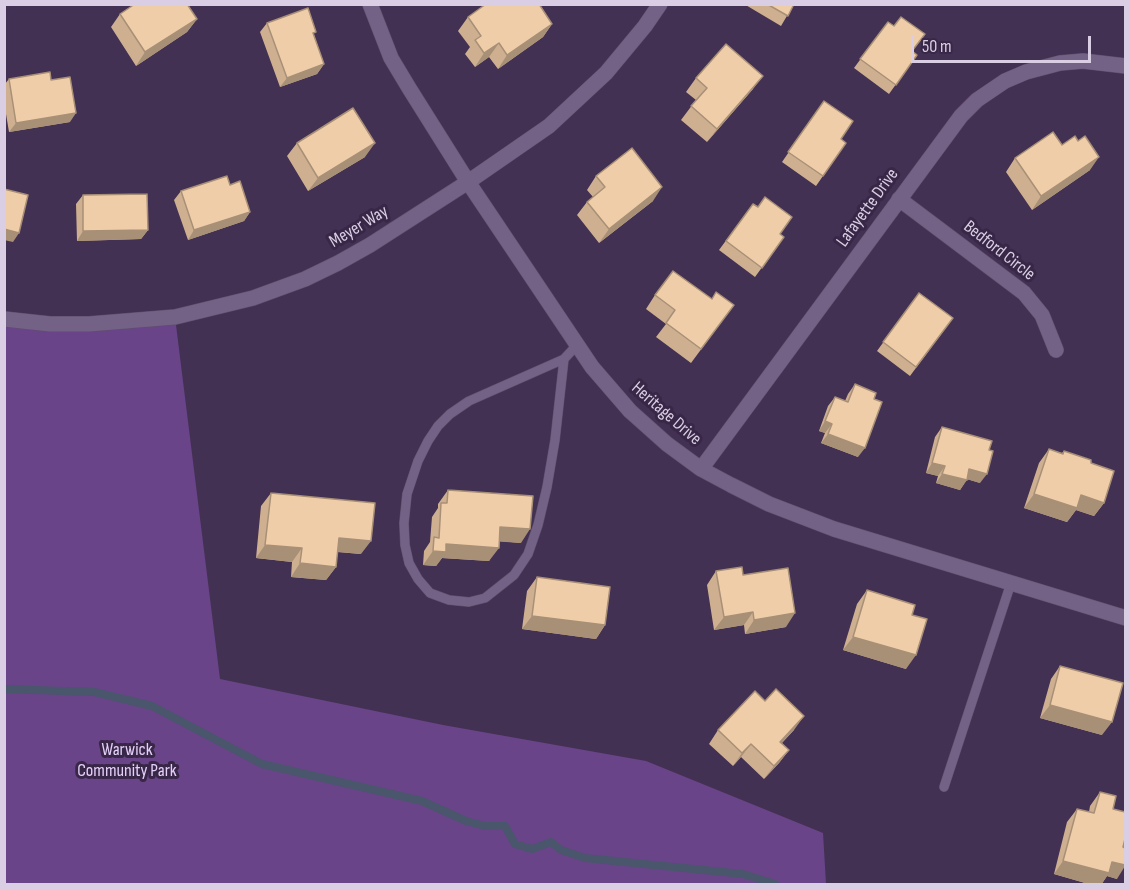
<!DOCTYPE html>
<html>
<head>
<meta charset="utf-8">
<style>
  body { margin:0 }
  #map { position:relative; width:1130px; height:889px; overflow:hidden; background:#433153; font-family:"Sofia Sans Condensed",sans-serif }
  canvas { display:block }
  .frame { position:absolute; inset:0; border:6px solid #d9cee3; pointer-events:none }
  .scale { position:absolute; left:911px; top:36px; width:180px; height:27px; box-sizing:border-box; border:3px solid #d9cee3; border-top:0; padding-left:8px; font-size:18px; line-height:21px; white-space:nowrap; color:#d9cee3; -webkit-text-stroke:4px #392748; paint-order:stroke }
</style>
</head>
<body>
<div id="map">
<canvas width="1130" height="889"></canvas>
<div class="frame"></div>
<div class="scale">50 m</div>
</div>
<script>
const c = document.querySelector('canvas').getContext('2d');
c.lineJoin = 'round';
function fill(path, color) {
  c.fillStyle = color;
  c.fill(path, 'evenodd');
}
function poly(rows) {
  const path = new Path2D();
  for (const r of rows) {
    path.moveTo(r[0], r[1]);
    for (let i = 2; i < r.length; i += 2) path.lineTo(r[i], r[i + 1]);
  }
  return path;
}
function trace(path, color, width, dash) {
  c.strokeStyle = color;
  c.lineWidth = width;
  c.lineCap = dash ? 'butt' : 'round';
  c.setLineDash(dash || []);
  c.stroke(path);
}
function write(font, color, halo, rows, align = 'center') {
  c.font = font + ' "Sofia Sans Condensed",sans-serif';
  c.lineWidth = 6;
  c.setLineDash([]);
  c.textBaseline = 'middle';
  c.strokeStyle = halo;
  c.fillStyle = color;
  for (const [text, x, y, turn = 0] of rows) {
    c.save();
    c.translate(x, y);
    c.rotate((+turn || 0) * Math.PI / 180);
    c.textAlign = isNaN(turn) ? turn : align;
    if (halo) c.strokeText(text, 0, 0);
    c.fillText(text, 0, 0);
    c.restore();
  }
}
fill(poly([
  [175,317,220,679,443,725,646,761,823,833,826,884,5,884,5,318]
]), '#6a4489');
trace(poly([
  [4,689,94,692,152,706,262,764,422,801,466,821,485,826,505,826,515,844,532,849,551,842,561,850,585,858,743,874,775,884]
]), '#49566b', 8);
const service = poly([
  [564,359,555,440,547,487,538,525,528,554,514,575,485,598,469,602,449,600,430,593,418,579,409,563,405,545,404,523,407,494,418,461,428,441,438,426,450,414,469,401,564,359,577,345],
  [944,787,1011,583]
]);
const minor = poly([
  [370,4,391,58,409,88,468,182,592,367,630,411,667,444,701,469,731,485,769,504,834,529,1126,618],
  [899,199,1024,293,1042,315,1056,350],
  [4,319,50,324,89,324,175,317,253,298,305,279,338,263,370,245,468,182,549,126,606,73,645,26,660,4],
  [701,469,961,116,977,100,1005,81,1026,72,1060,63,1083,61,1126,66]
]);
trace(service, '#5e4f6b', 10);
trace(minor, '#5e4f6b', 16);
trace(service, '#746186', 9);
trace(minor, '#746186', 15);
fill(poly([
  [744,4,794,4,781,26],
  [120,14,197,19,187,32,136,66,111,27],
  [468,17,552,24,543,37,498,69,489,57,475,67,465,54,470,47,458,31],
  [888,22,912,51,917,55,889,94,854,68],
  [267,23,314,35,324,64,317,74,280,87,260,32],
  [696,78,753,89,707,142,681,120,696,100,686,92],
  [9,79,51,80,70,122,9,132,4,102,4,85],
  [824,101,841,139,846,143,816,186,782,162],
  [297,143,365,157,308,191,287,156],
  [1062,145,1090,170,1032,210,1006,172,1015,158],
  [596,176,653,201,599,243,577,215,587,202,593,197,587,190],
  [230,185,250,212,244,221,188,240,174,200,181,191],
  [83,195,148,230,141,239,77,241,76,204],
  [753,204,780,234,784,237,755,277,719,250],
  [919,293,953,318,910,376,877,351],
  [655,295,734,305,691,363,656,337,666,324,646,309],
  [855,384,858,457,821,443,825,433,819,431,828,406,835,397,845,401,848,394],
  [942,427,980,483,967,479,960,490,936,483,938,476,926,473,935,437],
  [1049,449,1062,453,1064,451,1091,463,1104,503,1094,516,1076,510,1067,522,1024,508,1039,463],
  [448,490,521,543,499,541,489,561,442,558,436,566,423,565,424,551,430,542,432,517,438,508,438,504],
  [271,493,361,554,337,552,336,567,326,580,291,577,292,562,256,558,261,506],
  [716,571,743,575,786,627,745,634,744,625,714,630,707,585],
  [537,577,605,625,596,639,522,629,527,591],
  [867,590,912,615,906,669,843,650,857,604],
  [1060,666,1102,735,1040,718,1051,679],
  [718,730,794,730,782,743,789,750,779,763,764,779,741,757,733,766,709,744],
  [1100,792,1113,809,1117,879,1107,876,1101,885,1092,885,1054,874,1067,822,1077,809,1089,812,1090,806]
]), '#ceb091');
fill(poly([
  [197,19,187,32,136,66,145,52],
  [552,24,543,37,498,69,507,55],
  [499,43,489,57,475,67,484,53],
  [324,64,317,74,280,87,287,78],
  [763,76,753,89,707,142,717,129],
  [76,113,70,122,9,132,16,123],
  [375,143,365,157,308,191,318,178],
  [1099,157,1090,170,1032,210,1041,196],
  [662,187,653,201,599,243,609,229],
  [250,212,244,221,188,240,194,230],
  [4,229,19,233,13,242,4,240],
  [148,230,141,239,77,241,83,231],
  [825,421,832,424,825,433,819,431],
  [828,434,865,448,858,457,821,443],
  [932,463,945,466,938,476,926,473],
  [969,469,987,474,980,483,963,478],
  [942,474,967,480,960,490,936,483],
  [1034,494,1081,495,1104,503,1094,516,1076,510,1067,522,1024,508],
  [500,527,530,529,521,543,491,541],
  [339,538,371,541,361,554,329,551],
  [446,544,499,548,489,561,442,558,436,566,423,565,433,551],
  [265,545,302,548,292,562,256,558],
  [300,563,336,567,326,580,291,577],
  [753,612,744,625,714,630,724,617],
  [795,613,786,627,745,634,754,620],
  [532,616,605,625,596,639,522,629],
  [853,637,916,655,906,669,843,650],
  [1050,705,1112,722,1102,735,1040,718],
  [804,716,794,730,770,755,780,742],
  [751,744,741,757,733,766,742,753],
  [789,750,779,763,764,779,774,766],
  [1063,861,1112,862,1125,865,1125,866,1117,879,1107,876,1101,885,1092,885,1054,874]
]), '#a89076');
const building = poly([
  [135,4,187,4,197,19,145,52,120,14,135,4],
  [486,4,539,4,552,24,507,55,499,43,484,53,475,40,481,36,468,17,486,4],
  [767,4,794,4,788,16,767,4],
  [308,8,316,32,313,33,324,64,287,78,267,23,308,8],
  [901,17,925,34,912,51,917,55,896,85,860,59,888,22,894,26,901,17],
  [726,44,763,76,717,129,691,106,707,88,696,78,726,44],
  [50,72,51,80,70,77,76,113,16,123,9,79,50,72],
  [824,101,853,121,841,139,846,143,823,176,788,152,824,101],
  [353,108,375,143,318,178,297,143,353,108],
  [1053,132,1062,145,1075,136,1078,141,1085,136,1099,157,1041,196,1015,158,1053,132],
  [632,148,662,187,609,229,587,202,605,187,596,176,632,148],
  [227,176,230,185,240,181,250,212,194,230,181,191,227,176],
  [4,189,28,195,19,233,4,229,4,189],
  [147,194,148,230,83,231,83,195,147,194],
  [765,197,792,217,780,234,784,237,762,268,726,241,753,204,758,207,765,197],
  [673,271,712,299,716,292,734,305,701,349,666,323,675,310,655,295,673,271],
  [919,293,953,318,916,367,883,342,919,293],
  [855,384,876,393,874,399,882,402,865,448,828,434,832,424,825,421,835,397,848,402,855,384],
  [942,427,992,441,989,450,993,451,987,474,969,469,967,480,942,474,945,466,932,463,942,427],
  [1049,449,1063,454,1064,451,1091,460,1091,463,1114,471,1104,503,1081,495,1077,508,1034,494,1049,449],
  [448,490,533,496,530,529,500,527,499,548,446,544,446,552,433,551,434,537,439,538,441,503,447,503,448,490],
  [271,493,375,503,371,541,339,538,336,567,300,563,302,548,265,545,271,493],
  [742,567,743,575,788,568,795,613,754,620,753,612,724,617,716,571,742,567],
  [537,577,610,587,605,625,532,616,537,577],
  [867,590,915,605,912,615,927,619,916,655,853,637,867,590],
  [1060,666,1123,683,1112,722,1050,705,1060,666],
  [776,689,804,716,780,742,789,750,774,766,751,744,742,753,718,730,755,691,765,701,776,689],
  [1100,792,1116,796,1113,809,1125,812,1125,839,1123,847,1125,848,1125,865,1112,862,1109,873,1063,861,1077,809,1094,813,1100,792]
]);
fill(building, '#f0cda9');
trace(building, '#a89076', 1.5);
write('18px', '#d9cee3', '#392748', [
  ["Lafayette Drive",868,208,-54],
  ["Meyer Way",359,227,-31],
  ["Bedford Circle",999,251,38],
  ["Heritage Drive",666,414,41]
]);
write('18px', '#e5d0f9', '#392748', [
  ["Warwick",127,750],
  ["Community Park",127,771]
]);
</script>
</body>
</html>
